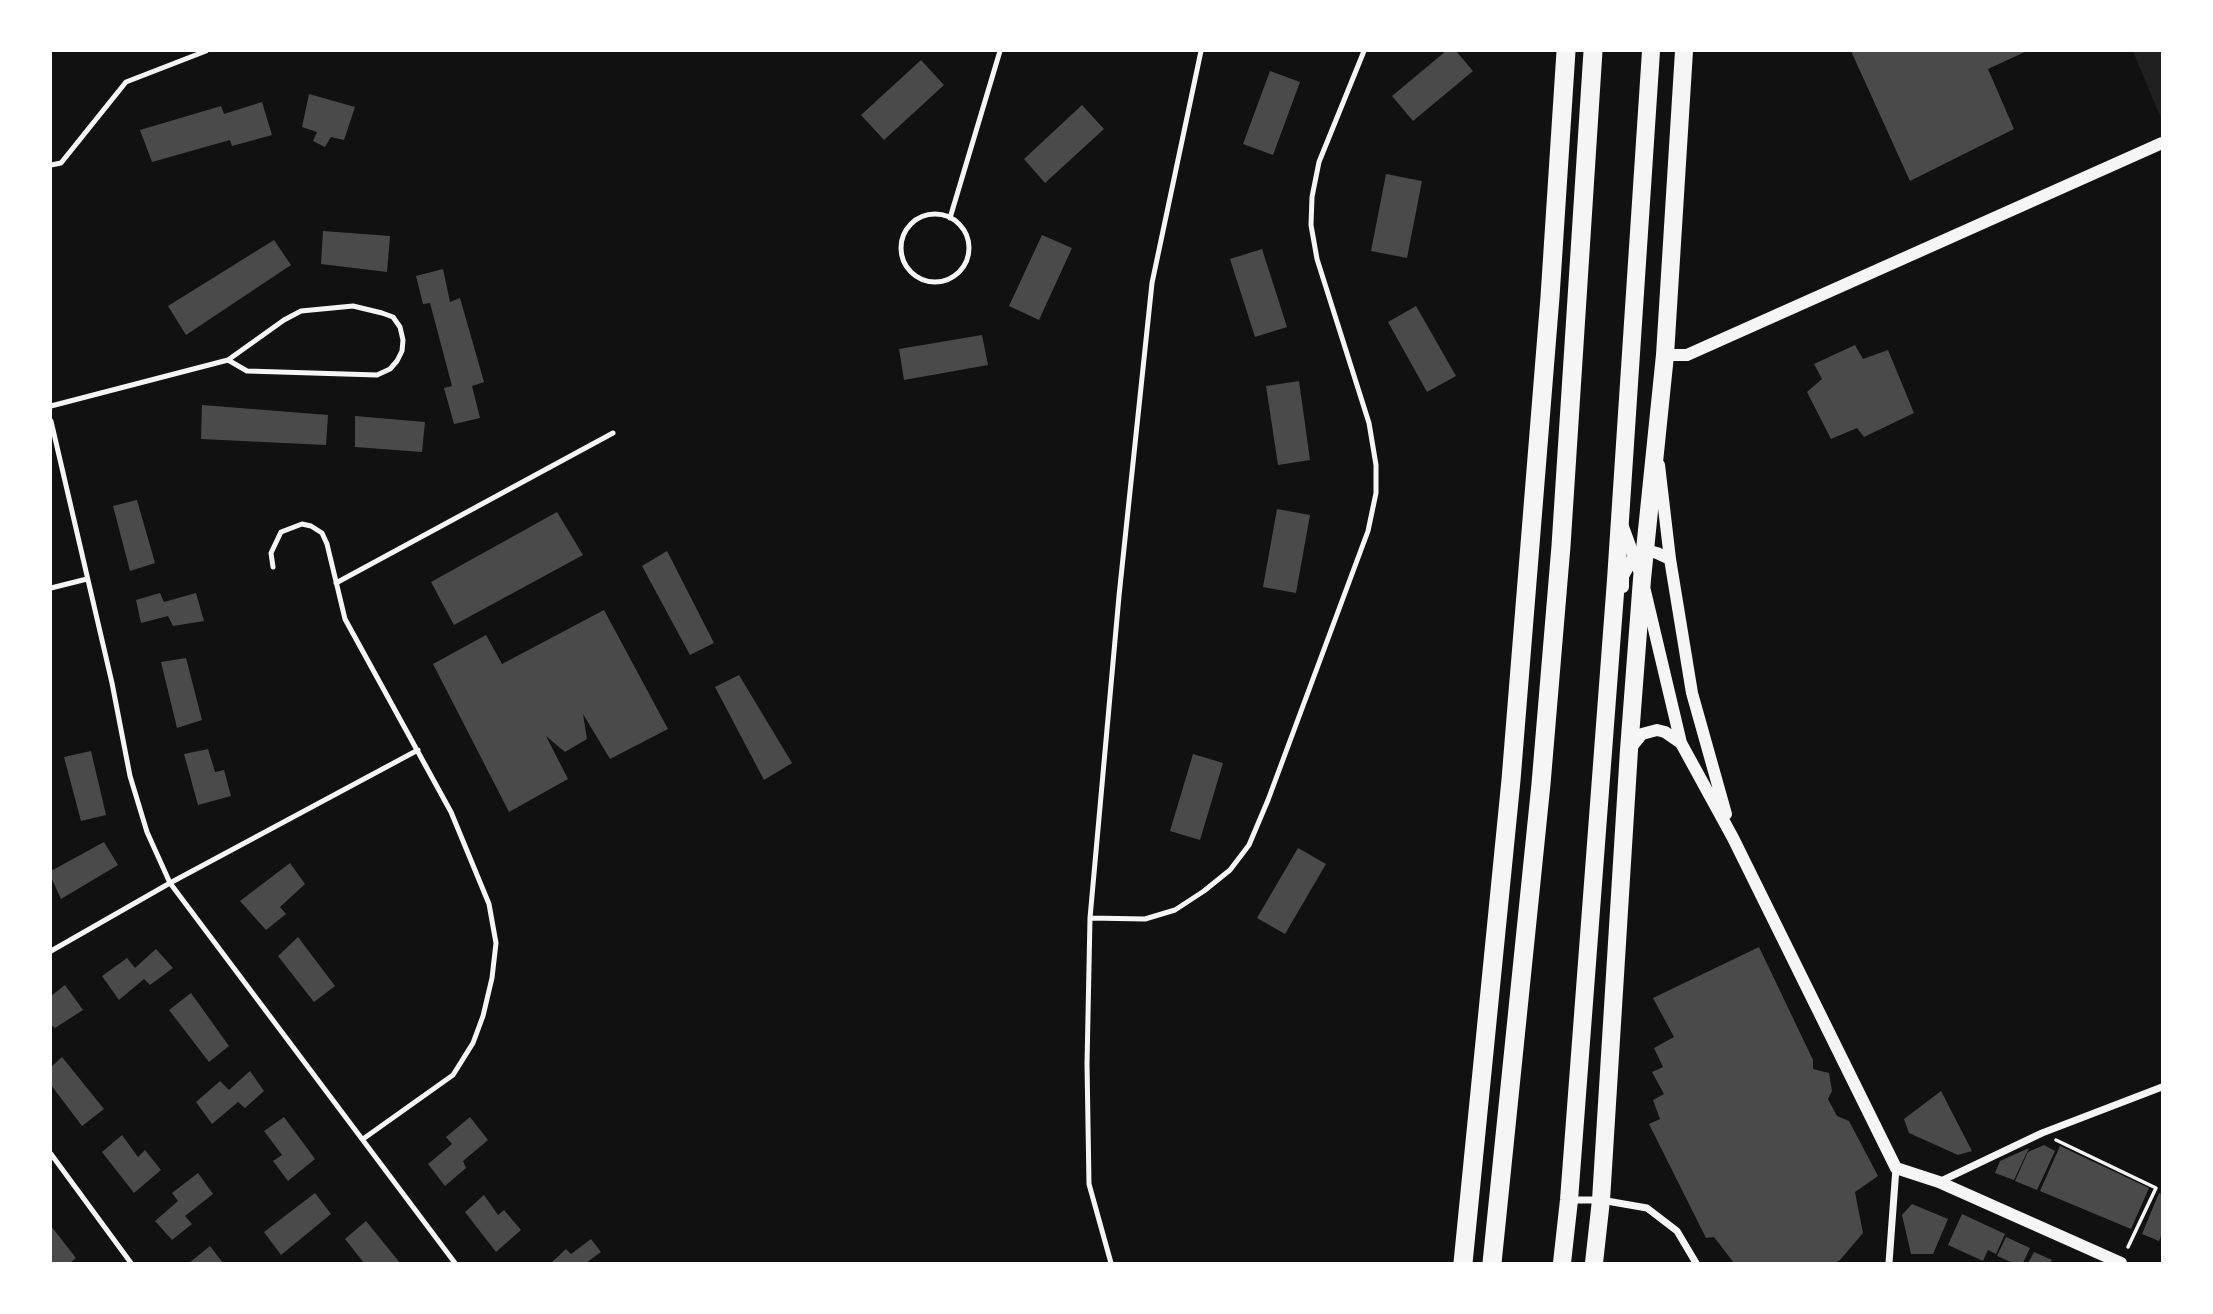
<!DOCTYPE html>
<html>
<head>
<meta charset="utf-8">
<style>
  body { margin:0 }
  #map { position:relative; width:2213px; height:1314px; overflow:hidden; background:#111; font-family:"Fira Sans Condensed",sans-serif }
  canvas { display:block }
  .frame { position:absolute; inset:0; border:52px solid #fff; pointer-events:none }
</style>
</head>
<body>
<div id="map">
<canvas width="2213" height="1314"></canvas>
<div class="frame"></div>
</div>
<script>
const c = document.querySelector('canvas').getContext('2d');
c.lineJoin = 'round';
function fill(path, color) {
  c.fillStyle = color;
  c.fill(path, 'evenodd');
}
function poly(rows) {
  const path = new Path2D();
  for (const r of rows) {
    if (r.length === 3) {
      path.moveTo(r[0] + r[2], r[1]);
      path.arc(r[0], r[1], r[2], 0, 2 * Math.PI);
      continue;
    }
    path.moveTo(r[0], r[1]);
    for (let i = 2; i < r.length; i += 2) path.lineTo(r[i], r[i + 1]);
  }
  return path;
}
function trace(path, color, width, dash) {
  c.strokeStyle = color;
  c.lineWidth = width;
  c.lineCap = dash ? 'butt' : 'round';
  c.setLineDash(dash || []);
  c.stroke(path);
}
fill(poly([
  [2133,51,2162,51,2162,122,2162,121]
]), '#202020');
fill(poly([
  [1446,51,1456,51,1473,71,1413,121,1392,96],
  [1851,51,2027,51,1988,69,2014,129,1910,181],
  [921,60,944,85,884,140,861,115],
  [1270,71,1300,82,1273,155,1243,144],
  [309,94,355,107,344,140,331,137,325,147,313,141,317,132,302,127],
  [262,102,272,135,232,146,230,140,152,162,140,130,221,106,224,114],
  [1082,105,1104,129,1045,183,1024,159],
  [1386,174,1422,181,1407,258,1371,251],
  [323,231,390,236,387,272,321,264],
  [1042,235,1072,248,1039,320,1009,306],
  [274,240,291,265,186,335,168,306],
  [1262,249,1287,327,1255,337,1230,259],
  [443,269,450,302,460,298,484,382,472,386,480,418,454,424,444,388,452,386,430,303,423,304,416,276],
  [1416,306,1456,376,1427,392,1388,322],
  [982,335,988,365,904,380,899,349],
  [1855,345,1863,359,1888,350,1914,413,1864,437,1857,428,1831,439,1807,392,1822,379,1814,364],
  [1299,381,1310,460,1278,465,1266,386],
  [202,405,328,415,326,445,201,439],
  [355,416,425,422,422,452,355,447],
  [137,500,155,563,130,571,113,506],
  [1277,509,1310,515,1296,593,1263,587],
  [557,512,583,555,454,625,431,582],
  [667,551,714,643,690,655,642,566],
  [160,593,164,602,196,593,204,621,173,626,168,616,141,623,136,600],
  [604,610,668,729,610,759,583,714,587,739,565,752,546,736,568,779,509,812,433,664,486,635,502,664],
  [186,658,202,720,177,728,161,662],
  [739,675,792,763,764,780,715,687],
  [208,749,215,772,224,770,231,796,198,805,184,754],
  [91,751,106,815,81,821,64,757],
  [1193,754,1223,763,1200,840,1170,831],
  [104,842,118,865,61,899,51,877,51,871],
  [1298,848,1326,864,1285,934,1257,918],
  [290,863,305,884,280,907,286,914,266,930,240,901],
  [298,937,335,986,314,1002,278,956],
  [1759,947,1813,1060,1813,1069,1829,1073,1832,1091,1828,1099,1837,1116,1849,1121,1878,1176,1855,1192,1863,1233,1840,1260,1835,1263,1734,1263,1714,1237,1706,1238,1649,1124,1660,1119,1653,1100,1664,1094,1652,1072,1663,1067,1654,1048,1674,1037,1653,998],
  [156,949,173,968,150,985,144,979,119,1000,102,976,127,958,135,968],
  [65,985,83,1010,55,1028,51,1025,51,996],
  [191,993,229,1046,209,1062,169,1010],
  [62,1057,104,1109,82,1126,51,1085,51,1067],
  [250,1071,264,1091,245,1108,238,1102,212,1124,196,1102,220,1081,229,1090],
  [1941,1091,1972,1151,1958,1155,1909,1133,1904,1119],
  [284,1117,315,1159,288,1181,273,1161,282,1155,264,1131],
  [470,1117,488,1140,463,1161,466,1168,445,1186,428,1164,452,1144,446,1137],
  [122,1135,138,1157,145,1150,161,1170,134,1193,102,1152],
  [2044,1145,2055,1151,2037,1190,2015,1181,2028,1152],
  [2060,1146,2149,1188,2131,1229,2040,1191],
  [2029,1148,2014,1180,1995,1173,2000,1161],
  [198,1173,213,1194,185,1216,192,1224,172,1240,155,1221,178,1201,172,1193],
  [315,1193,331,1214,281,1255,264,1232],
  [2159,1193,2162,1194,2162,1234,2159,1241,2142,1234],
  [484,1195,498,1215,504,1210,521,1230,496,1252,465,1212],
  [1912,1204,1948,1219,1933,1254,1911,1254,1902,1215],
  [1962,1214,2005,1234,1996,1254,1988,1250,1983,1261,1948,1245],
  [366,1221,400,1263,364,1263,345,1239],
  [51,1226,76,1258,70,1263,51,1263],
  [2006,1237,2030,1248,2023,1263,2013,1263,1997,1256],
  [591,1239,601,1252,586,1263,551,1263,566,1249,571,1254],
  [210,1246,223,1263,189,1263],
  [2034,1252,2052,1260,2050,1263,2028,1263]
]), '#4a4a4a');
trace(poly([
  [2056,1140,2156,1188,2128,1247]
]), '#f5f5f5', 3.5);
trace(poly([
  [51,165,61,163,126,82,206,51],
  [935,248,34],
  [950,218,1000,51],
  [51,406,228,360,284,320,301,311,353,306,382,313,393,317,400,327,403,340,402,351,397,361,390,369,377,375,247,371,228,360],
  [51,421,112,683,130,776,147,832,170,883,455,1263],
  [273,567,271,553,281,532,302,524,311,526,322,533,327,544,345,619,451,812,489,904,496,943,492,978,483,1016,473,1043,453,1075,363,1139],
  [336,583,613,433],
  [51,588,87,579],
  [1090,918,1145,919,1175,910,1204,891,1230,870,1249,845,1268,800,1368,531,1376,493,1376,465,1369,423,1317,259,1311,225,1312,197,1319,162,1364,51],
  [51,951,170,883,418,750],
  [51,1154,131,1263],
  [1111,1263,1089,1184,1087,1064,1090,918,1119,596,1152,283,1201,51]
]), '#f5f5f5', 5);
trace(poly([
  [1939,1182,2042,1133,2162,1087],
  [1570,1200,1601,1200,1647,1208,1677,1231,1696,1263],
  [1889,1263,1896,1168]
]), '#f5f5f5', 7);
trace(poly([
  [1665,355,1687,355,2162,143],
  [1659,465,1670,559,1692,693,1726,814],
  [1622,524,1640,573],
  [1623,587,1623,576,1634,556,1645,550,1657,553,1670,559],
  [1645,591,1681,743,1733,838,1896,1168,1939,1182,2121,1263],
  [1629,750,1642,734,1657,730,1665,732,1681,743]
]), '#f5f5f5', 12);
trace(poly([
  [1562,1263,1569,1200,1616,580,1651,51],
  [1594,1263,1601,1200,1629,750,1642,579,1665,355,1684,51]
]), '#f5f5f5', 18);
trace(poly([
  [1463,1263,1511,780,1550,297,1566,51],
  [1492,1263,1541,784,1561,546,1593,51]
]), '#f5f5f5', 19);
</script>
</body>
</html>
